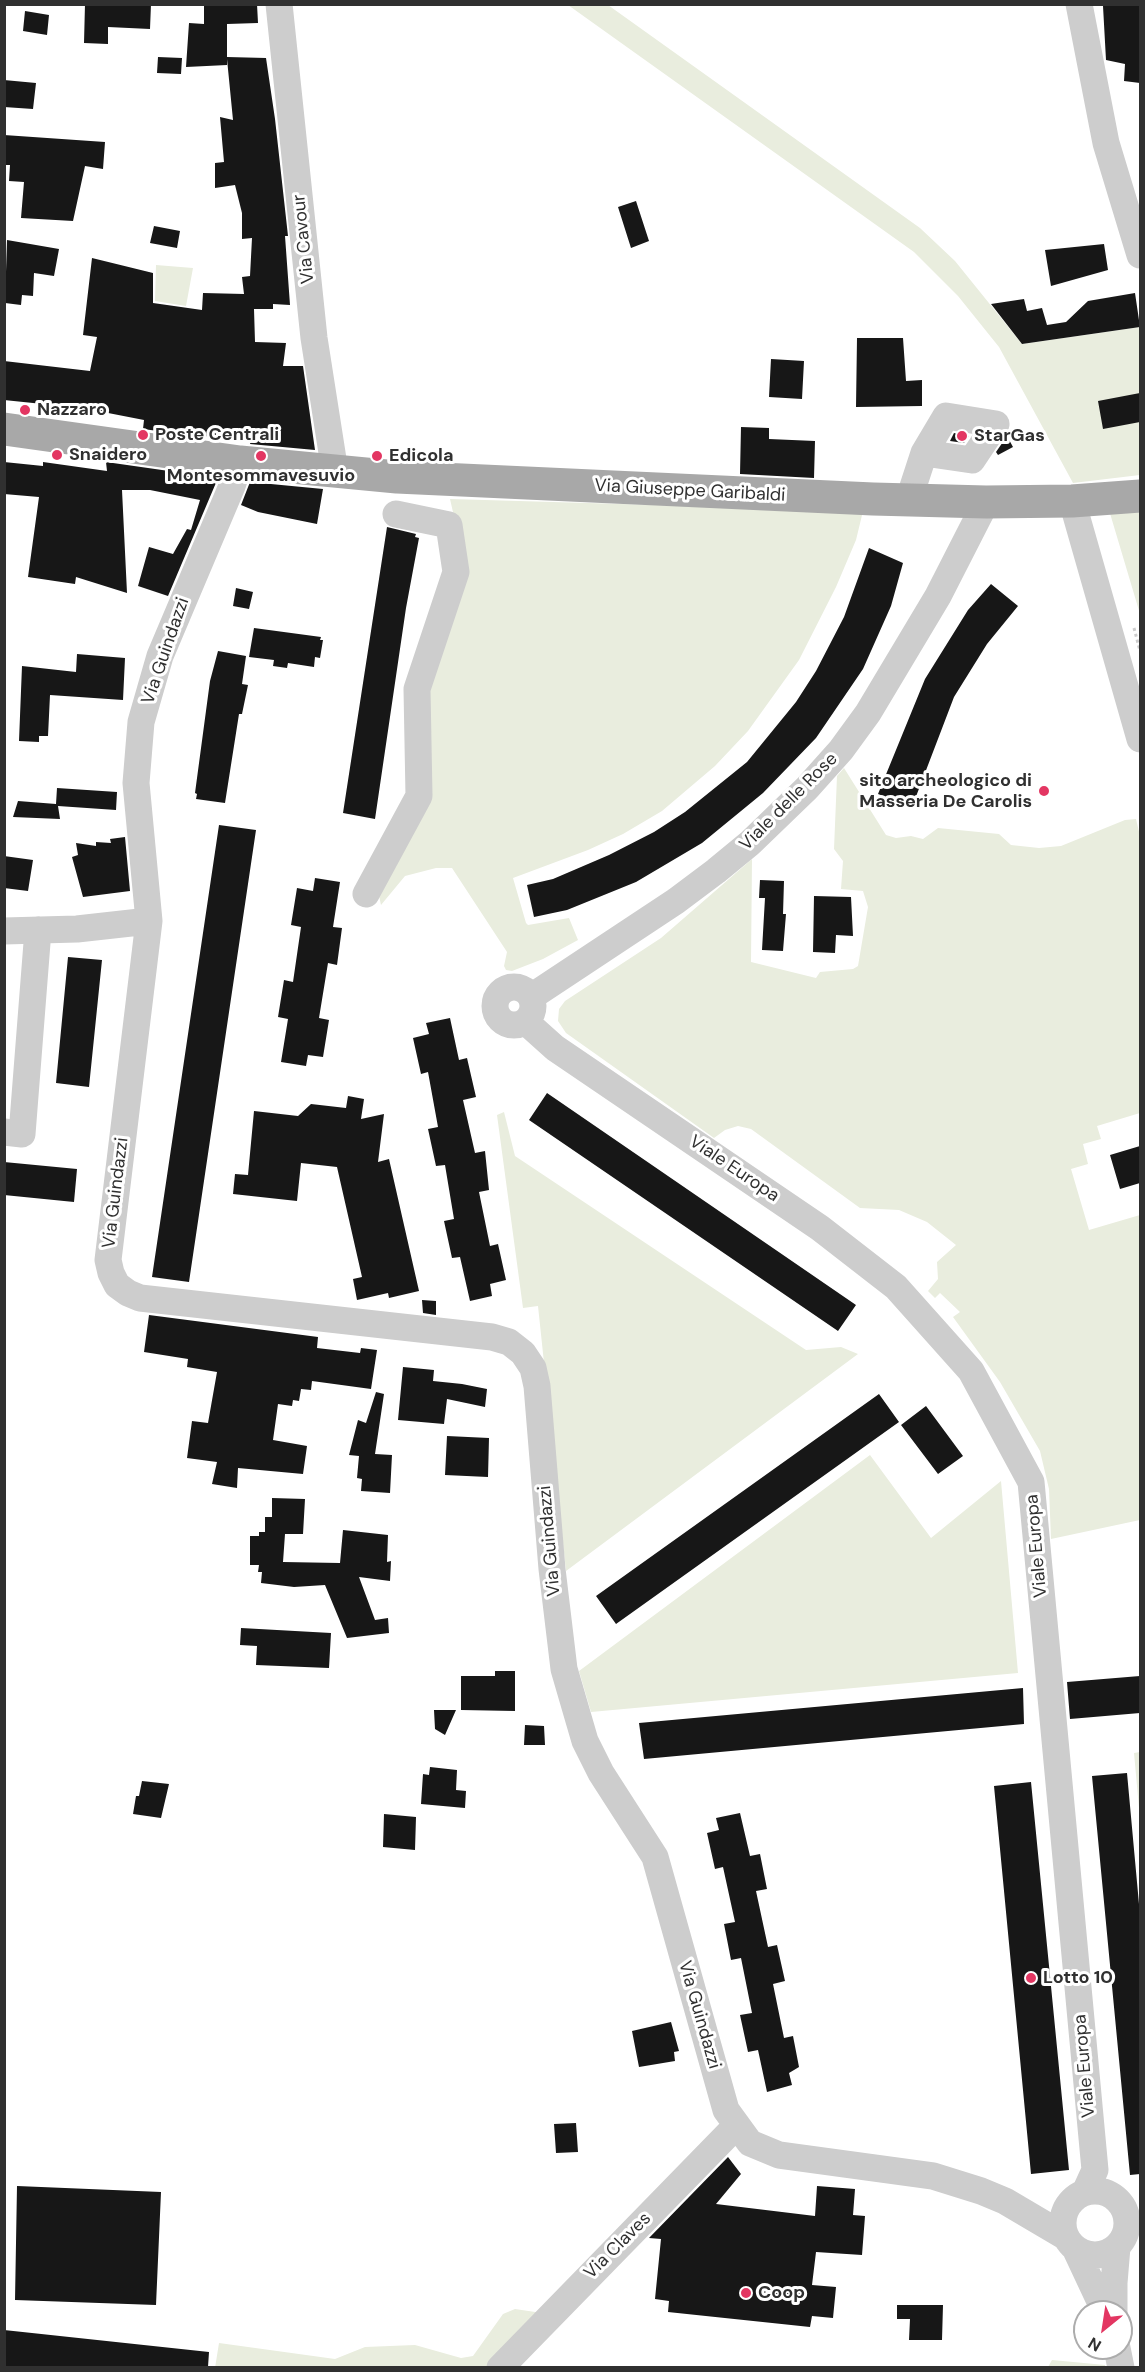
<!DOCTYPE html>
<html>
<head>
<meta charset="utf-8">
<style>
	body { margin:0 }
	#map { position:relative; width:1145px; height:2372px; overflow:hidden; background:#fff; font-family:"DM Sans",sans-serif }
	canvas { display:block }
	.frame { position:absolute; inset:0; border:6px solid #303030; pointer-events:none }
	.north { position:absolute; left:1073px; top:2300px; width:60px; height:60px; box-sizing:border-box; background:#fff; border:2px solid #acacac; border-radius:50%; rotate:210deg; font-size:16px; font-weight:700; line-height:24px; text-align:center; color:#303030 }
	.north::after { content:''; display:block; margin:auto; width:21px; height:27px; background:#e33662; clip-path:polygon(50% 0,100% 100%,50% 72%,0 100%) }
</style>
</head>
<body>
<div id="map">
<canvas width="1145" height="2372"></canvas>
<div class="frame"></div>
<div class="north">N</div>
</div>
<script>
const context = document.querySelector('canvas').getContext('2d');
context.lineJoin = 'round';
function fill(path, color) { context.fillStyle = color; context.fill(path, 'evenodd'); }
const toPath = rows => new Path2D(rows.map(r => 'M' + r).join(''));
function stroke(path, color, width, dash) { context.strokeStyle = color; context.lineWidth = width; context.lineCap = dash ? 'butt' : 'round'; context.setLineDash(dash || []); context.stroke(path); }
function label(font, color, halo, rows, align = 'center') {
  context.font = font + ' "DM Sans",sans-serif'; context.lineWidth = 6; context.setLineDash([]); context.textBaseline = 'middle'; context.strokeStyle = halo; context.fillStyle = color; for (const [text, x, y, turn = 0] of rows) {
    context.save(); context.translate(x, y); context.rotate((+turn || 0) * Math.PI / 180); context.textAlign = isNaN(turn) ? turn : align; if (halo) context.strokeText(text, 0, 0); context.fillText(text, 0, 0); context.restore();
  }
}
const green = toPath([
	[568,5,608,5,920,228,955,261,1022,344,1140,327,1140,475,1073,483,999,347,958,296,914,252],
	[156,265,193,268,186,306,155,301],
	[450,499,863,511,856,540,836,587,799,660,748,731,715,766,662,811,623,834,588,850,513,878,526,923,528,925,569,918,578,940,543,959,512,971,506,970,504,966,507,952,452,868,436,868,405,876,381,905,378,891,418,815,424,680,455,521],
	[1140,507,1140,614,1109,510],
	[844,768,886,835,896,838,911,836,923,839,938,828,999,834,1011,845,1039,848,1061,846,1125,820,1136,819,1140,836,1140,1113,1097,1126,1101,1139,1083,1144,1088,1164,1071,1169,1089,1230,1140,1215,1140,1520,1051,1539,1049,1489,1040,1451,1000,1382,953,1317,960,1312,940,1293,935,1298,928,1291,938,1279,937,1262,956,1245,927,1222,899,1210,860,1208,751,1129,738,1126,725,1130,714,1138,566,1033,558,1021,559,1009,565,1001,661,938,752,859,751,962,816,978,820,972,853,969,858,966,868,907,863,891,841,889,843,861,834,849,837,776],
	[504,1112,515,1156,806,1350,841,1347,858,1354,566,1571,538,1306,523,1308,497,1115],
	[870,1455,931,1538,1001,1481,1018,1673,591,1712,579,1671],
	[1140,1752,1140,1819,1134,1753],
	[515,2309,542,2313,496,2367,215,2368,219,2343,335,2359,365,2347,415,2345,461,2358,473,2356,503,2314],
	[1052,2360,1105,2365,1105,2367,1048,2367]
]);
const building = toPath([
	[85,4,151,4,150,29,108,27,108,44,84,43],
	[204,4,257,4,258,23,227,24,227,57,266,58,275,119,288,236,285,236,290,305,273,304,273,309,254,309,255,342,286,343,283,366,303,366,315,450,250,444,252,437,195,436,143,429,144,420,62,404,62,406,4,400,4,361,90,371,97,337,83,335,92,258,153,273,153,303,202,310,203,293,244,294,242,277,250,276,252,238,242,239,242,213,235,185,215,188,215,163,224,162,220,117,233,120,227,59,227,65,186,67,189,23,204,24],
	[1110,4,1139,4,1140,83,1124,81,1125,64,1106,60,1103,6,1110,6],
	[25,11,49,15,47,35,23,31],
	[158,57,182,58,181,74,157,73],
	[4,80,36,83,33,109,4,107],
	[4,135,105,142,103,169,85,166,73,221,21,218,24,182,9,181,10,165,4,165],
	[636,201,649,241,631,248,618,207],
	[154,226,180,231,177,248,150,243],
	[7,240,59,249,54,276,34,273,33,296,22,295,21,305,5,303],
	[1104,244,1108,270,1051,286,1045,250],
	[1135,293,1140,327,1022,344,991,304,1024,299,1027,311,1042,308,1047,325,1066,322,1088,301],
	[857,338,903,338,906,381,922,380,922,406,856,407],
	[771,359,804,361,802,399,769,397],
	[1140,393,1140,422,1103,429,1098,401],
	[741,427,769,428,769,439,815,441,814,478,740,474],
	[954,433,969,436,964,443,950,441],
	[1007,436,1013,447,998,455,996,452],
	[4,462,43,466,43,462,107,471,106,462,218,478,168,596,138,586,149,547,173,554,187,529,191,530,200,500,150,490,122,490,127,593,76,577,75,584,28,577,39,497,4,494],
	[250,482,323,489,317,524,258,512,241,505],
	[387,527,416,534,415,537,419,538,406,608,375,819,343,813],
	[869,548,903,563,891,606,863,669,816,738,763,793,702,843,636,882,567,910,534,917,527,885,553,879,609,855,654,832,685,812,747,762,796,702,816,671,844,617],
	[991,584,1018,606,987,644,954,697,912,807,878,794,925,679,968,610],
	[236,588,253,592,249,609,233,606],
	[254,628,321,637,320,640,323,640,320,658,315,657,314,667,288,663,287,668,273,666,274,660,249,657],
	[218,651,246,656,242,684,248,685,242,714,239,714,225,803,196,799,197,794,195,793,210,681],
	[77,654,125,658,123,700,50,695,48,736,39,736,39,742,19,741,22,666,76,672],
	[57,788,117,792,116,810,58,806,60,819,13,817,18,801,56,804],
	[219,825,256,830,189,1282,152,1277],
	[125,837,130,891,83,897,72,857,78,855,76,843,96,846,96,842,111,843,110,839],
	[4,856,33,860,28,891,4,888],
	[315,878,340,882,333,927,342,928,337,965,328,963,319,1018,329,1020,323,1057,308,1055,306,1066,281,1062,288,1019,278,1017,284,980,293,982,301,927,291,925,297,888,313,891],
	[760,880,784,881,783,914,786,914,783,951,762,950,765,898,759,898],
	[814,896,851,897,853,936,836,935,835,953,813,952],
	[68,957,102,960,89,1087,56,1083],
	[450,1018,459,1060,467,1058,476,1097,463,1100,475,1153,485,1151,489,1190,479,1192,490,1246,498,1244,506,1280,490,1284,492,1296,470,1301,460,1257,452,1258,444,1221,454,1219,445,1165,436,1166,428,1129,438,1127,428,1072,421,1074,413,1038,429,1034,426,1023],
	[547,1093,856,1305,838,1331,529,1120],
	[348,1096,364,1099,361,1119,384,1114,378,1162,389,1159,419,1291,389,1298,388,1293,357,1300,353,1279,362,1277,337,1167,301,1163,297,1201,233,1194,235,1174,248,1175,254,1111,298,1116,311,1104,346,1108],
	[1140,1146,1140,1183,1120,1189,1110,1155],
	[4,1162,77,1169,74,1202,4,1195],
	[422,1300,436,1301,436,1315,423,1313],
	[149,1315,318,1337,317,1348,360,1353,361,1348,377,1350,371,1389,312,1381,311,1390,301,1389,299,1401,293,1400,292,1406,278,1404,273,1440,307,1446,303,1474,238,1468,237,1488,212,1484,217,1462,187,1458,192,1421,208,1423,217,1372,187,1367,188,1359,144,1352],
	[403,1367,434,1370,433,1381,462,1384,487,1389,485,1407,447,1399,444,1424,398,1420],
	[376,1392,384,1394,375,1454,392,1455,390,1493,361,1491,362,1479,357,1478,359,1456,349,1455,358,1420,366,1423],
	[879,1394,899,1422,616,1624,596,1596],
	[926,1406,963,1456,938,1474,901,1425],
	[447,1436,489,1438,488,1477,445,1475],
	[272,1498,305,1499,303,1534,285,1534,283,1562,340,1563,343,1530,388,1535,387,1562,391,1561,390,1581,359,1577,375,1620,388,1618,389,1633,347,1638,325,1585,294,1587,261,1583,262,1572,258,1572,259,1565,250,1565,250,1536,259,1536,259,1532,265,1532,265,1517,272,1517],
	[241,1628,331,1633,329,1668,256,1665,257,1646,240,1645],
	[495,1671,515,1671,515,1711,461,1710,461,1676,495,1676],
	[1140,1676,1140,1713,1070,1719,1067,1682],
	[1023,1688,1024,1724,644,1759,639,1723],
	[434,1710,456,1710,445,1735,435,1729],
	[525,1725,544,1726,545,1745,524,1745],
	[430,1767,457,1770,456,1790,466,1791,465,1808,421,1804,423,1774,429,1775],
	[1127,1773,1140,1915,1140,2174,1130,2175,1092,1776],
	[142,1781,169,1784,161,1818,133,1814,136,1796,139,1796],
	[1031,1782,1069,2170,1031,2174,994,1786],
	[740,1813,750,1856,760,1854,767,1889,756,1891,768,1947,777,1945,785,1981,773,1984,784,2038,793,2036,799,2067,789,2073,792,2085,767,2092,758,2050,748,2052,740,2015,752,2013,741,1958,731,1960,724,1924,735,1922,723,1867,715,1869,707,1833,719,1830,716,1818],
	[384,1814,416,1817,415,1850,383,1847],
	[671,2022,679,2051,674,2052,675,2061,639,2067,632,2031],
	[576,2123,578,2152,556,2153,554,2124],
	[728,2157,741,2174,716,2204,815,2216,817,2186,855,2189,853,2215,865,2216,862,2255,816,2252,812,2285,836,2287,833,2318,812,2316,810,2327,668,2312,669,2301,655,2299,661,2239,649,2238],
	[17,2186,161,2192,156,2305,15,2300],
	[897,2305,943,2305,942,2340,909,2340,910,2319,897,2319],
	[4,2330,209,2352,208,2367,4,2367]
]);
const path = toPath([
	[1134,628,1140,651]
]);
const minor = toPath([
	[279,4,314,338,335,472],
	[1079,4,1106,143,1140,255],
	[240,462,232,486,160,656,141,722,136,783,149,921,108,1260,111,1273,117,1285,128,1293,140,1298,492,1337,509,1342,523,1353,533,1368,537,1386,552,1569,564,1669,585,1741,601,1773,655,1857,726,2110,750,2143,779,2155,933,2176,981,2191,1005,2201,1066,2237],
	[909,499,924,453,946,416,996,424,972,460,924,453],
	[1072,501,1140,739],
	[366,894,419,796,417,689,456,572,449,525,396,514],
	[4,931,77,929,149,921],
	'495 1006a19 19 0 1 1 38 0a19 19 0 1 1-38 0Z',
	[531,997,676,901,716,871,750,843,807,788,841,750,868,713,938,596,986,502],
	[526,1022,555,1048,820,1228,896,1287,971,1371,1031,1482,1095,2170,1085,2192],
	[4,1132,22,1134,38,930],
	'1063 2223a32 32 0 1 1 64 0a32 32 0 1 1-64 0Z',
	[1075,2248,1105,2312],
	[1114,2312,1114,2283,1117,2247],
	[1117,2348,1121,2368],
	[500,2368,737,2125]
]);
const major = toPath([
	[4,429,240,462,397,477,873,499,986,502,1072,501,1140,496]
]);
const markers = [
	[25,410,6,"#e33662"],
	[143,435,6,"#e33662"],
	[962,436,6,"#e33662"],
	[57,455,6,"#e33662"],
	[261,456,6,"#e33662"],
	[377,456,6,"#e33662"],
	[1044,791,6,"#e33662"],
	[1031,1978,6,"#e33662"],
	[746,2293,6,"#e33662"]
];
const streetNames = [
	["Via Cavour",304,239,-96],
	["Via Giuseppe Garibaldi",690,491,3],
	["Via Guindazzi",166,651,-71],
	["Viale delle Rose",789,802,-45],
	["Viale Europa",734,1169,34],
	["Via Guindazzi",116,1193,-83],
	["Via Guindazzi",550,1541,-95],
	["Viale Europa",1037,1546,-95],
	["Via Guindazzi",699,2015,74],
	["Viale Europa",1085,2066,-95],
	["Via Claves",618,2246,-45]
];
const poiNames = [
	["Nazzaro",37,410],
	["Poste Centrali",155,435],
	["StarGas",974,436],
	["Snaidero",69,455],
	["Edicola",389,456],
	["Montesommavesuvio",261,476,"center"],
	["sito archeologico di",1032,781,"right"],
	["Masseria De Carolis",1032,802,"right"],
	["Lotto 10",1043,1978],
	["Coop",758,2293]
];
fill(green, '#e9edde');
fill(building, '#171717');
stroke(path, '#cdcdcd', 3, [3, 3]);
stroke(minor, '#cdcdcd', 27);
stroke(major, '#a8a8a8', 33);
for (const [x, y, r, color] of markers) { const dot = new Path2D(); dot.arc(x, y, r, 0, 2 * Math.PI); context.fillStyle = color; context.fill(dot); stroke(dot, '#fff', 2); }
label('18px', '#303030', '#fff', streetNames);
label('bold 18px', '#303030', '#fff', poiNames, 'left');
</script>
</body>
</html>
